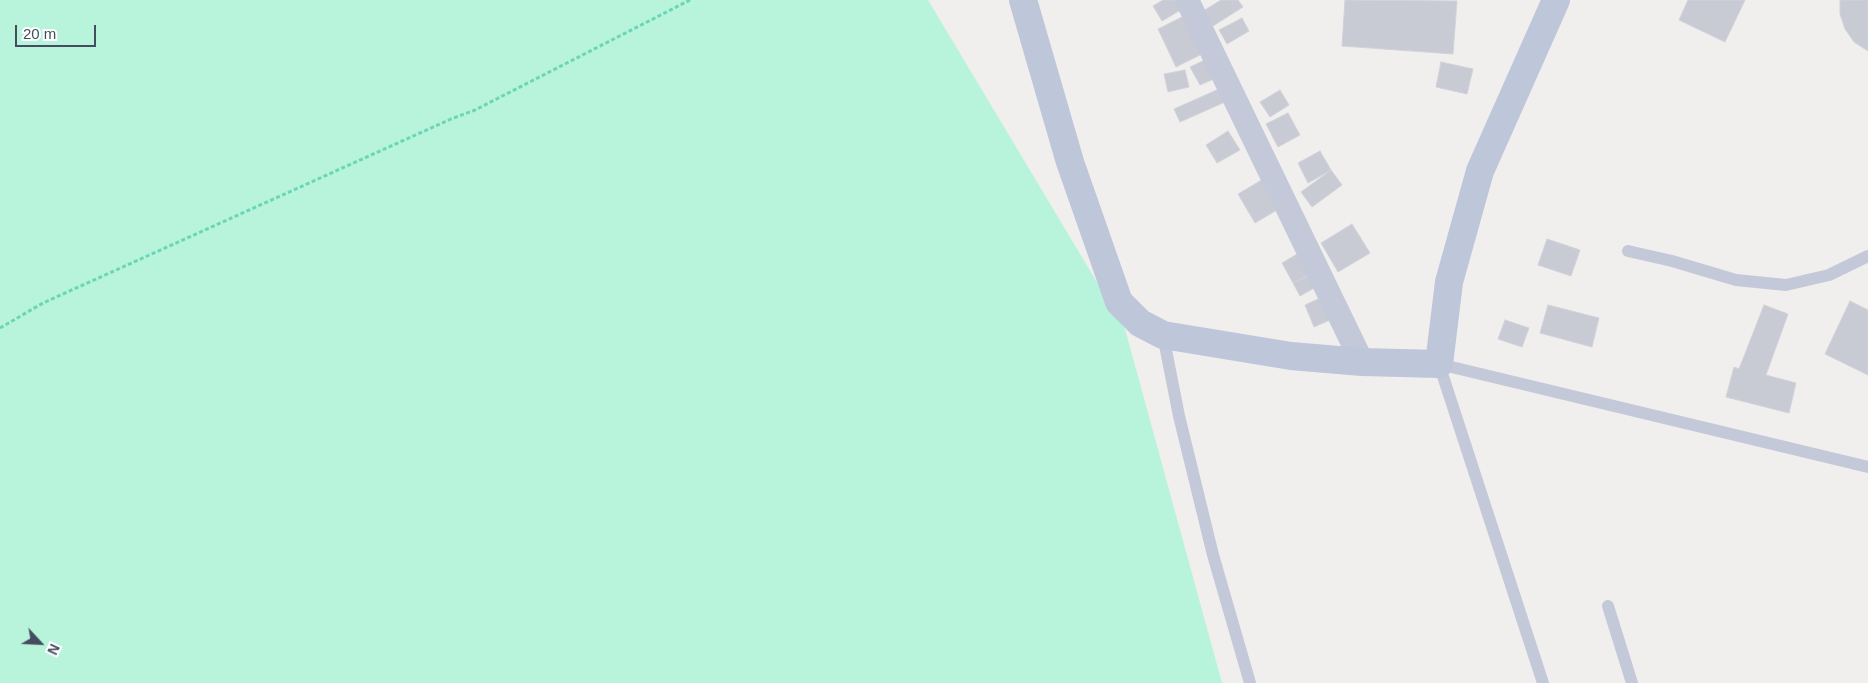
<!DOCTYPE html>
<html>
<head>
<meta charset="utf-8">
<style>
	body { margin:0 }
	#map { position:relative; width:1868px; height:683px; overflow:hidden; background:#f1eeee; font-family:Helvetica,sans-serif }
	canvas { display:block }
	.north { position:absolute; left:15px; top:618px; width:50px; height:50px; -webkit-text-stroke:4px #fff; paint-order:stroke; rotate:115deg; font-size:14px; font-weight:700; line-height:20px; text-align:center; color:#444c5e }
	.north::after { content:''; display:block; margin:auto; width:18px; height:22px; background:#444c5e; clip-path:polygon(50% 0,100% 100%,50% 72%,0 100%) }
	.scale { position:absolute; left:15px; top:25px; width:81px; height:22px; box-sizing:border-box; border:2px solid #444c5e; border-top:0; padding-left:6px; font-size:15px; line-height:18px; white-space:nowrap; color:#444c5e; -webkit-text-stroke:4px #fff; paint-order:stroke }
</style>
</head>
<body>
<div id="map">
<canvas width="1868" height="683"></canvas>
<div class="north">N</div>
<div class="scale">20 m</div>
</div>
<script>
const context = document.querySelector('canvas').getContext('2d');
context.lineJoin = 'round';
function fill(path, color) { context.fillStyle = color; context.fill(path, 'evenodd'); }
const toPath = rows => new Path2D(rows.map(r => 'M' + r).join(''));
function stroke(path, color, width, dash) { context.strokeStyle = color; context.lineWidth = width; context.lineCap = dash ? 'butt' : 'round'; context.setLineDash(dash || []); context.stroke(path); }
const green = toPath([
	[0,0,928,0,1125,329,1222,683,0,683]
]);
const building = toPath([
	[1163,0,1179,0,1184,8,1162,21,1153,6,1163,0],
	[1221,0,1238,0,1243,7,1213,26,1203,11,1221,0],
	[1345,0,1457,1,1453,54,1342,46,1345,0],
	[1688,0,1745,0,1725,42,1679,20,1688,0],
	[1840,0,1868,0,1868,51,1854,42,1845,29,1840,14,1840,0],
	[1188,14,1206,52,1176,67,1158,29,1188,14],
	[1242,18,1249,31,1227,44,1219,30,1242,18],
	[1205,60,1214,79,1200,85,1190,67,1205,60],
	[1441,62,1473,69,1467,94,1436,87,1441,62],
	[1185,70,1189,87,1168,92,1164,74,1185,70],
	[1219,89,1225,102,1180,122,1174,109,1219,89],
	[1280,90,1289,105,1270,117,1260,102,1280,90],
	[1288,113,1300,135,1278,147,1266,124,1288,113],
	[1228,131,1240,150,1217,163,1206,145,1228,131],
	[1320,151,1331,170,1308,183,1298,163,1320,151],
	[1331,170,1342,185,1312,207,1301,192,1331,170],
	[1265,178,1282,207,1255,223,1238,194,1265,178],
	[1352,224,1370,253,1338,272,1321,243,1352,224],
	[1547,239,1580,250,1571,276,1538,265,1547,239],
	[1299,253,1311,274,1293,283,1282,263,1299,253],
	[1311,274,1318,286,1300,296,1293,283,1311,274],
	[1327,295,1337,317,1314,327,1305,305,1327,295],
	[1850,301,1868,310,1868,375,1825,354,1850,301],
	[1548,305,1599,318,1592,347,1540,333,1548,305],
	[1764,305,1788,314,1766,375,1796,383,1789,413,1726,397,1734,367,1739,369,1764,305],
	[1505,320,1529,328,1522,347,1498,339,1505,320]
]);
const path = toPath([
	[0,328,43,303,451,119,475,110,690,0]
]);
const lane = toPath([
	[1628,251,1672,261,1736,280,1786,285,1829,275,1868,256],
	[1163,335,1179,416,1213,555,1250,683],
	[1439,364,1868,467],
	[1439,364,1543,683],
	[1608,606,1632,683]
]);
const street = toPath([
	[1187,0,1362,362]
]);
const secondary = toPath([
	[1023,0,1070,162,1119,302,1140,323,1163,335,1291,356,1362,362,1439,364,1449,282,1480,171,1556,0]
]);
fill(green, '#b7f4db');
fill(building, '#c9cbd4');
stroke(building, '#d1d2da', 1);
stroke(path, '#6bd6b7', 3, [4, 2.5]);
stroke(lane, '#c3c9d8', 12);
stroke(street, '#c3c9d8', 24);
stroke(secondary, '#bec6da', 28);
</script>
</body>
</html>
